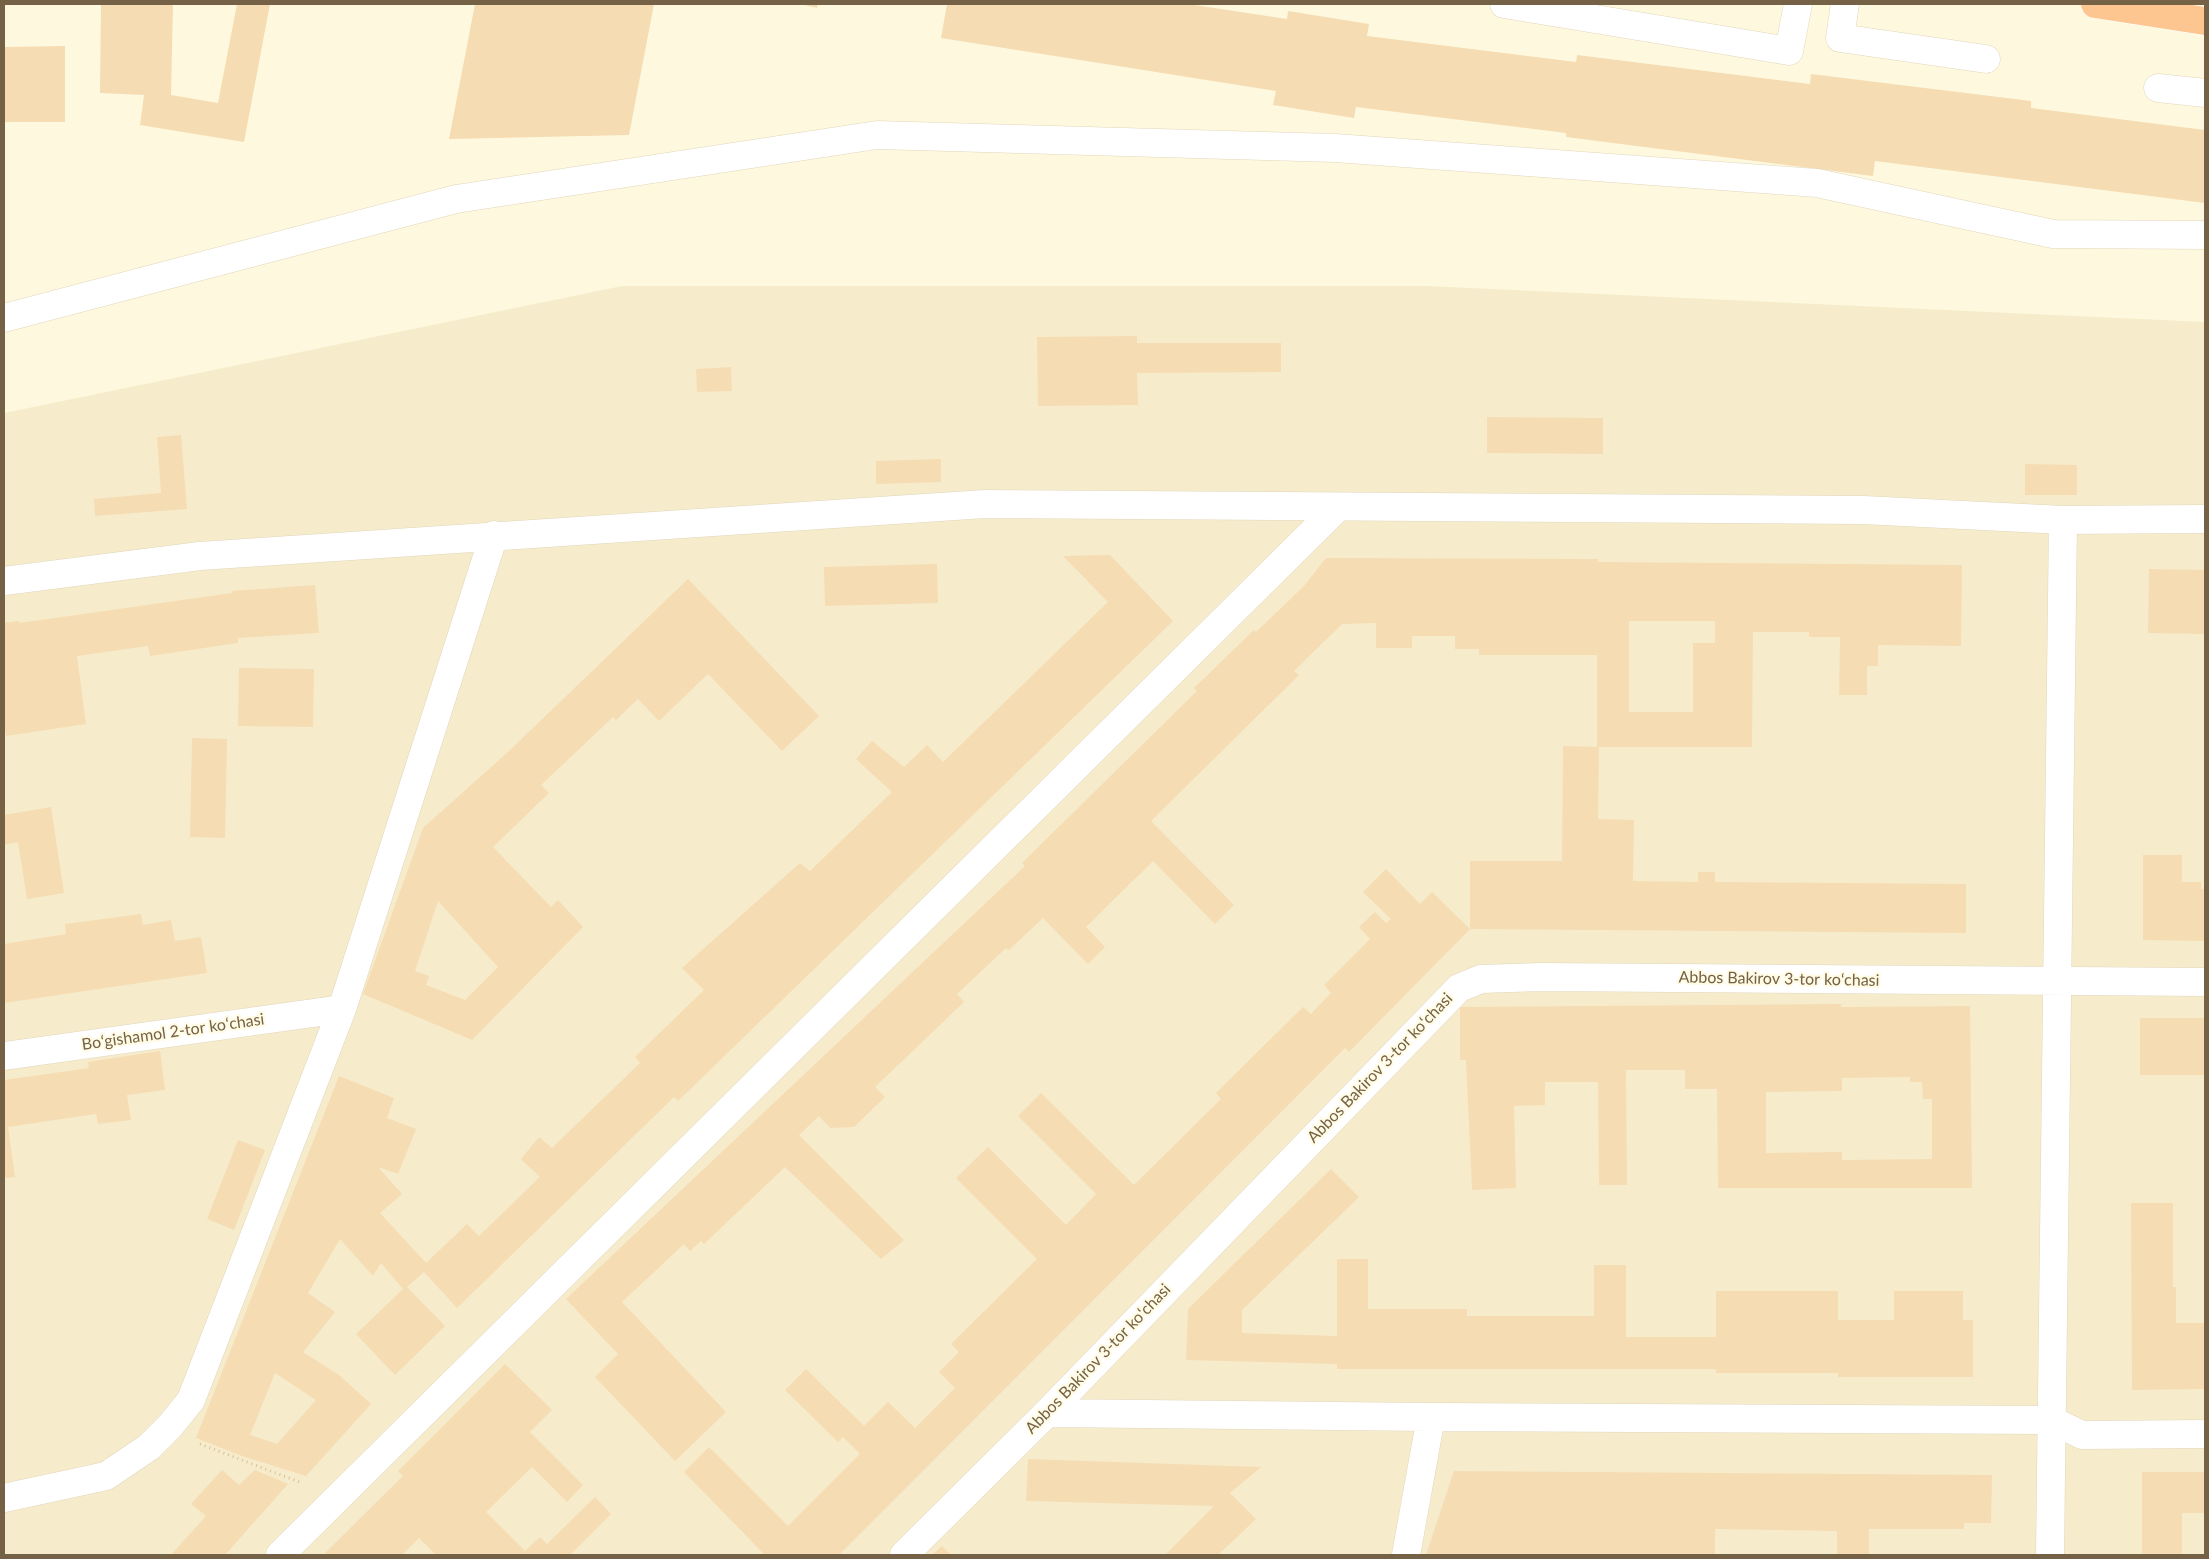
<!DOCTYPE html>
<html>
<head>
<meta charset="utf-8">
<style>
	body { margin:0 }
	#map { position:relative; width:2209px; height:1559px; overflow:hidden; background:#fef9de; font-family:Lato,sans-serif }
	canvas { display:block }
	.frame { position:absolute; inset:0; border:5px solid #756145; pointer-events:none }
</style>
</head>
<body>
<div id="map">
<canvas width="2209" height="1559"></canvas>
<div class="frame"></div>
</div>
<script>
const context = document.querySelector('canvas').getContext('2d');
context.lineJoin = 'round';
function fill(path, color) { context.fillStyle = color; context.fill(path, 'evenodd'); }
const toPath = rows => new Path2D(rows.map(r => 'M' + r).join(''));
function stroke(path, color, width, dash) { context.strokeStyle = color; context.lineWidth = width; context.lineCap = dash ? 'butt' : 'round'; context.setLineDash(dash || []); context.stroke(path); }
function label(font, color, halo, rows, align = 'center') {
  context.font = font + ' Lato,sans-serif'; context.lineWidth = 4.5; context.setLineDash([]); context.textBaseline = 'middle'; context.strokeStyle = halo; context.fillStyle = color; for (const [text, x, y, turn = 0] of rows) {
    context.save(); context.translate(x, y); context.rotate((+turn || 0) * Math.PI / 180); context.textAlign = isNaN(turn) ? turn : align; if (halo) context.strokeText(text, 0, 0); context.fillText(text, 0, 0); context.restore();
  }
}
const residential = toPath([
	[622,286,1428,286,2205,322,2205,1555,4,1555,4,413]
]);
const building = toPath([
	[101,4,173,4,171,95,218,103,237,4,270,4,244,142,140,125,144,95,100,93],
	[475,4,654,4,629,135,449,139],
	[800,4,818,4,817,8],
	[947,4,1188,4,1287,19,1288,11,1369,24,1367,36,1576,62,1577,55,1810,84,1811,74,2031,101,2031,108,2205,130,2205,203,1875,161,1873,176,1566,137,1566,133,1356,107,1354,118,1273,105,1276,91,941,38],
	[65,46,65,122,4,122,4,47],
	[1137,336,1137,343,1281,343,1281,372,1137,373,1138,405,1038,406,1037,337],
	[731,367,732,391,697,392,696,369],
	[1487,417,1603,418,1603,454,1487,453],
	[181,435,187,509,95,516,94,499,161,493,157,437],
	[941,459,941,482,876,484,876,461],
	[2025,464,2077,465,2077,495,2025,495],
	[1110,555,1173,621,678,1101,674,1097,457,1308,424,1272,407,1287,445,1326,395,1375,356,1334,403,1289,381,1263,373,1276,340,1239,308,1293,335,1312,303,1352,339,1375,371,1404,306,1476,242,1456,196,1438,339,1076,394,1098,387,1118,416,1129,398,1174,378,1167,402,1194,380,1213,426,1263,467,1224,479,1236,540,1177,521,1159,539,1137,552,1148,640,1063,635,1057,704,990,682,968,800,863,810,871,892,792,856,759,872,741,904,767,927,745,943,762,1108,602,1063,556],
	[275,1373,316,1400,277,1444,250,1435],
	[1326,558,1598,559,1598,562,1962,565,1961,646,1878,645,1878,666,1867,666,1867,695,1839,695,1840,637,1809,637,1809,632,1753,632,1752,747,1597,747,1597,655,1479,655,1479,649,1455,649,1455,636,1412,636,1412,648,1376,648,1376,623,1342,624,1294,671,1299,675,1151,821,1234,905,1215,924,1153,861,1086,927,1105,947,1088,964,1043,918,1009,950,1006,948,957,994,964,1002,875,1087,885,1097,854,1127,830,1128,819,1116,799,1135,904,1240,881,1259,785,1167,704,1244,701,1241,690,1251,684,1244,622,1302,726,1412,675,1461,595,1377,618,1354,566,1299,1025,866,1022,863,1197,691,1194,688,1254,630,1256,632,1304,586],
	[1629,621,1715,621,1715,643,1693,643,1693,712,1629,712],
	[937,564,938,603,825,606,824,567],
	[2149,569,2205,570,2205,634,2148,633],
	[688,579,819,716,782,751,708,674,659,721,638,699,616,720,613,717,541,785,549,793,493,847,551,907,558,900,583,927,472,1040,363,994,423,828,508,752],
	[438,901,498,967,465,1000,426,985,429,976,415,971],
	[315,585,319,633,238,638,238,643,150,656,148,646,77,656,86,724,6,736,4,720,4,623,19,621,19,623,232,593,232,591],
	[239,668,314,669,313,727,238,726],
	[192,738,227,739,225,838,190,837],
	[1563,746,1599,747,1598,819,1634,820,1633,881,1698,882,1698,872,1715,872,1715,882,1966,884,1966,933,1470,929,1349,1052,1345,1048,839,1555,765,1555,684,1472,709,1447,788,1526,860,1454,843,1437,838,1442,785,1390,806,1369,864,1426,888,1402,915,1428,955,1388,939,1372,959,1352,951,1344,1037,1259,956,1178,988,1147,1066,1225,1096,1194,1018,1116,1041,1093,1134,1185,1221,1099,1216,1093,1303,1007,1311,1014,1331,993,1324,985,1370,939,1359,927,1375,912,1386,923,1391,919,1363,892,1386,869,1420,904,1432,892,1470,929,1470,861,1562,861],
	[51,807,64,893,27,899,18,842,4,845,4,815],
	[2143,855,2182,855,2182,882,2201,882,2201,889,2205,889,2205,941,2143,940],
	[141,914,143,925,171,920,175,941,201,937,207,973,4,1003,4,944,66,934,65,924],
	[1841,1004,1841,1007,1970,1006,1972,1188,1718,1188,1717,1089,1685,1089,1685,1070,1626,1070,1627,1185,1599,1185,1598,1082,1545,1082,1545,1105,1514,1106,1516,1188,1472,1190,1466,1060,1460,1060,1460,1007],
	[1910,1077,1910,1082,1922,1082,1923,1099,1932,1099,1932,1159,1842,1160,1842,1152,1766,1153,1766,1092,1842,1091,1842,1078],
	[2140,1018,2205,1018,2205,1075,2140,1075],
	[160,1051,165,1090,127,1095,131,1120,98,1124,96,1114,8,1127,15,1177,4,1178,4,1080,89,1068,88,1062],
	[238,1140,265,1150,234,1230,207,1219],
	[1331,1169,1359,1197,1242,1310,1242,1333,1337,1336,1337,1259,1368,1259,1368,1309,1467,1309,1467,1316,1594,1316,1594,1265,1626,1265,1626,1337,1716,1337,1716,1291,1838,1291,1838,1320,1894,1320,1894,1291,1963,1291,1963,1320,1973,1320,1973,1377,1838,1377,1838,1373,1716,1373,1716,1369,1337,1369,1337,1364,1186,1360,1188,1309],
	[2131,1203,2173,1203,2173,1287,2176,1287,2176,1323,2205,1323,2205,1389,2132,1390],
	[505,1364,552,1410,530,1432,583,1485,567,1502,532,1467,486,1512,525,1551,540,1537,547,1544,595,1497,611,1514,570,1555,436,1555,419,1538,402,1555,323,1555,403,1476,398,1471],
	[1028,1459,1261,1467,1230,1493,1256,1519,1218,1555,1165,1555,1214,1506,1026,1501],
	[222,1470,239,1485,255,1470,288,1484,225,1555,171,1555,206,1516,191,1504],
	[1454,1471,1992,1475,1991,1523,1964,1523,1964,1529,1869,1529,1869,1555,1837,1555,1837,1531,1715,1529,1715,1555,1426,1555],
	[2142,1472,2205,1472,2205,1513,2182,1513,2182,1555,2142,1555],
	[942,1546,951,1555,932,1555]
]);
const path = toPath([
	[200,1444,302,1483]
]);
const minor = toPath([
	[1504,4,1789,51,1798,4],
	[1845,4,1840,38,1986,59],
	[2158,88,2205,93],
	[4,318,456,199,877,135,1335,148,1817,183,2053,234,2205,235],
	[4,581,200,556,985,504,1863,510,2063,520,2205,519],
	[4,1056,342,1009],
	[1047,1413,1431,1417,2051,1420,2082,1435,2205,1434],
	[4,1498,106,1476,149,1447,170,1426,191,1400,342,1009,494,535],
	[280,1555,1338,507],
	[904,1555,1047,1413,1459,988,1481,979,1541,977,2205,982],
	[1406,1555,1431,1417],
	[2050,1555,2063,520]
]);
const highway = toPath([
	[2095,4,2205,21]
]);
const streetNames = [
	["Abbos Bakirov 3-tor koʻchasi",1779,979,1],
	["Boʻgishamol 2-tor koʻchasi",173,1032,-8],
	["Abbos Bakirov 3-tor koʻchasi",1380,1068,-46],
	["Abbos Bakirov 3-tor koʻchasi",1098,1359,-46]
];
fill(residential, '#f6eccc');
fill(building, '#f5dcb3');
stroke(minor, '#e2d6ba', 29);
stroke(highway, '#fff', 29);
stroke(path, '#d9c097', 3, [1, 4]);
stroke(minor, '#fff', 28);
stroke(highway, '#fdc590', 28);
label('16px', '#756145', '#fffbe5', streetNames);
</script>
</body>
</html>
